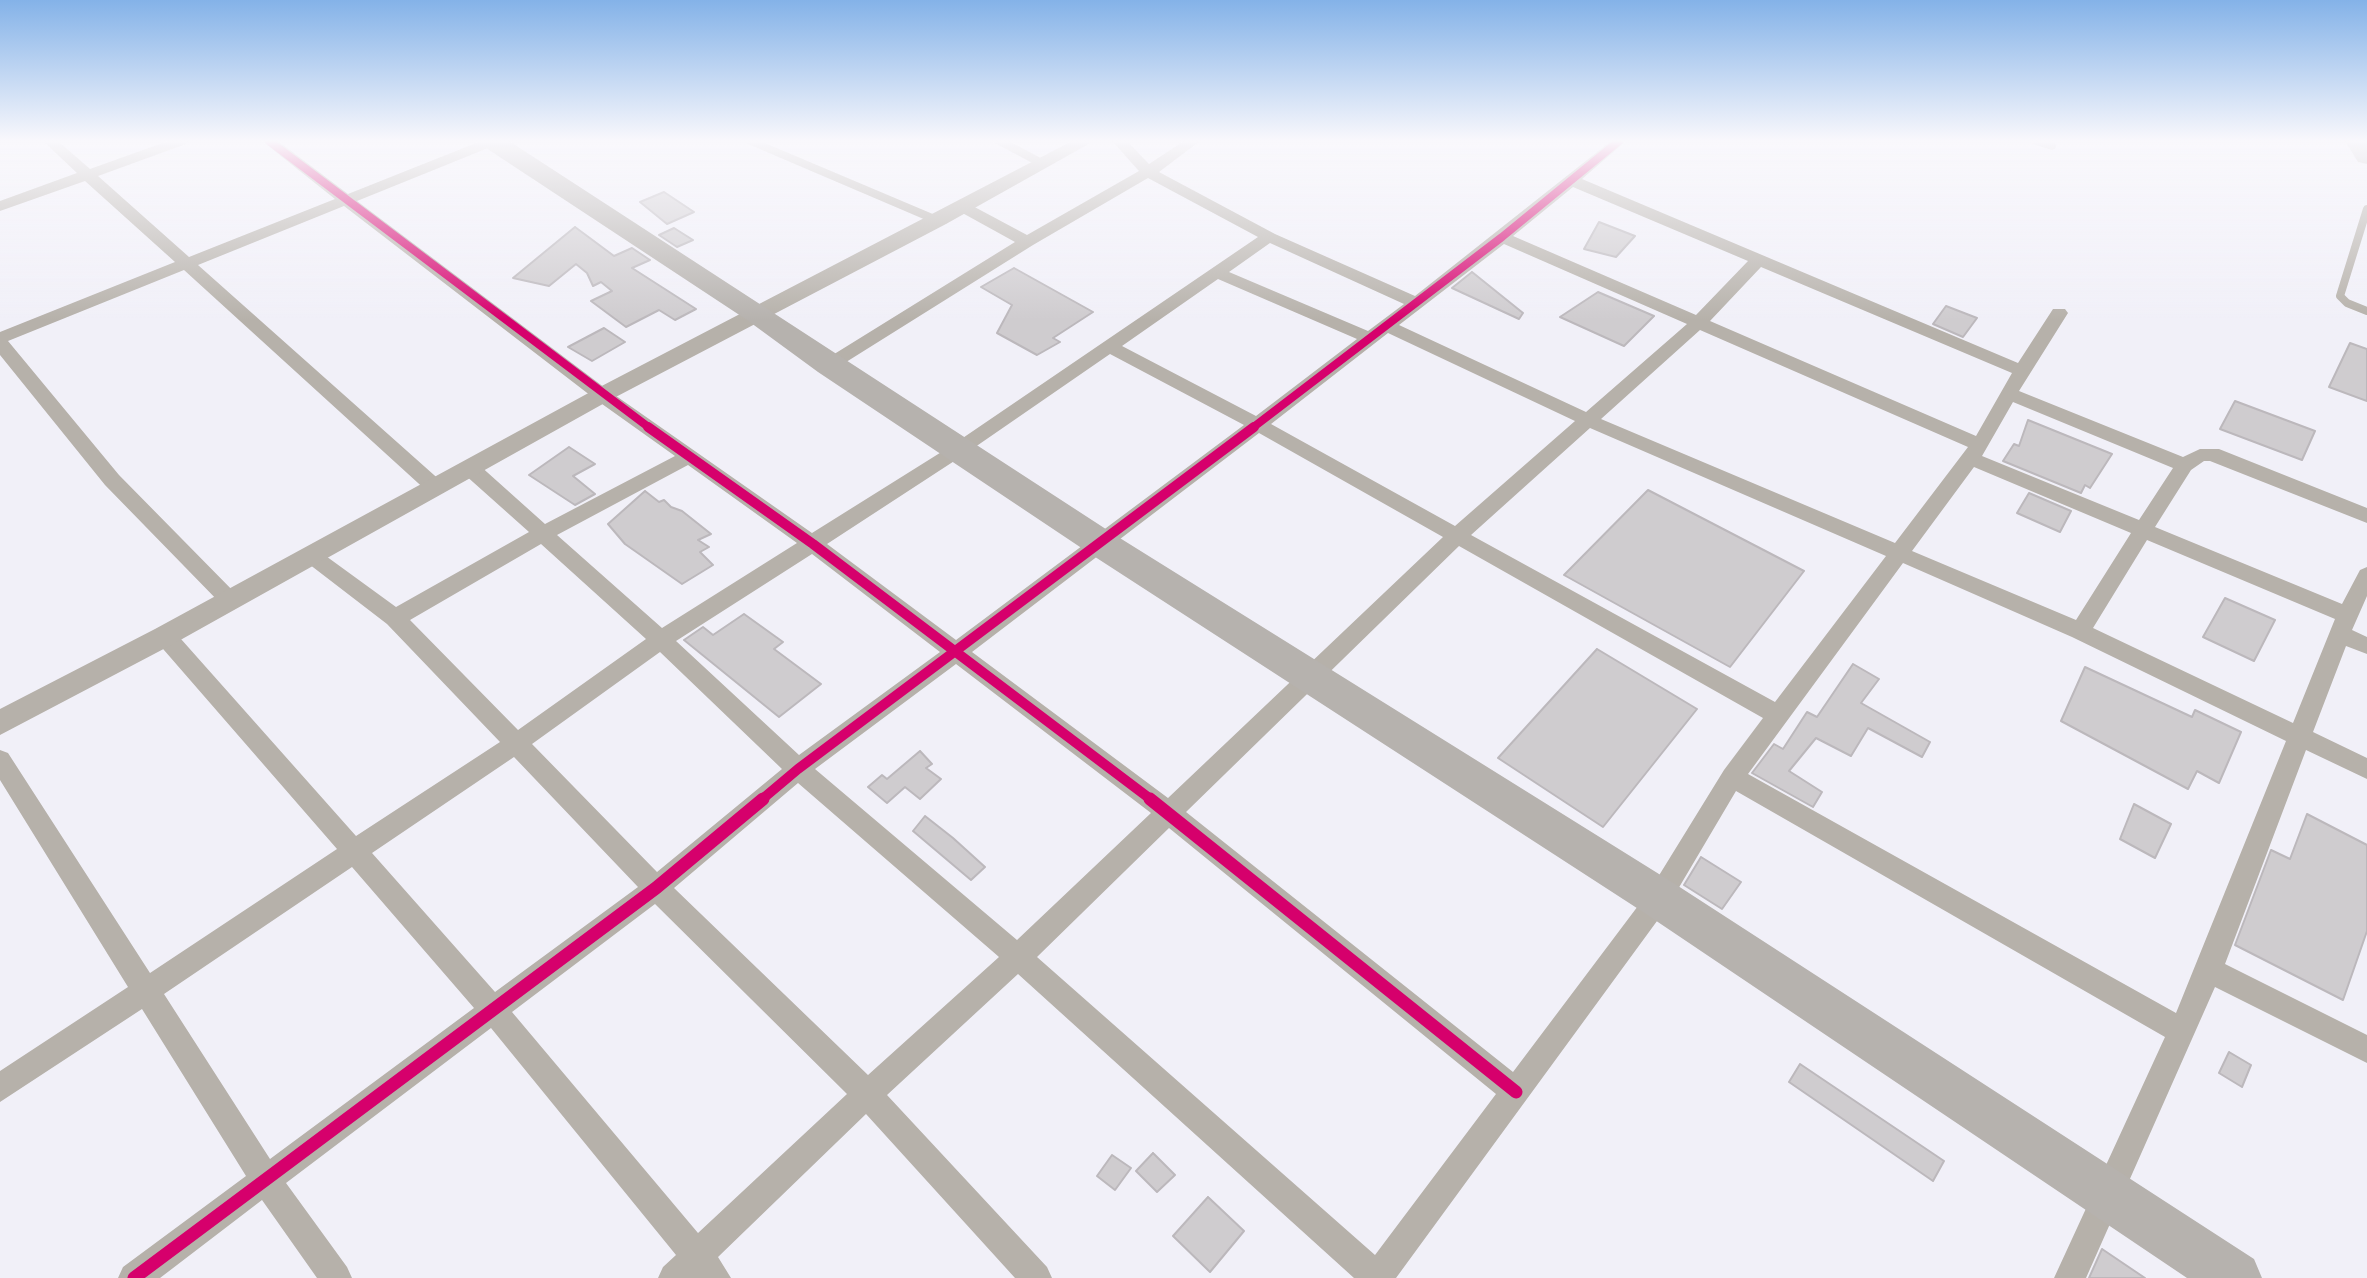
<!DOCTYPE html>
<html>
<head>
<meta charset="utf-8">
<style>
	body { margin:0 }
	canvas { display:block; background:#f1f0f8 }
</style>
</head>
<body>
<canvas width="2367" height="1278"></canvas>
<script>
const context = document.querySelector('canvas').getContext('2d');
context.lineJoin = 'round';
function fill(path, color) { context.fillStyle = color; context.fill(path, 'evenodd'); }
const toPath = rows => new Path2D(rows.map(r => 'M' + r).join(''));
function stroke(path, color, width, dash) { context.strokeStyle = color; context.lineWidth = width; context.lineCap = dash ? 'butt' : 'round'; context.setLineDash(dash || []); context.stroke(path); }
const building = toPath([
	[664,192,694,212,667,224,640,202,664,192],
	[1599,222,1635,236,1616,257,1584,249,1599,222],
	[575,227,614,256,632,248,650,260,632,268,696,309,675,320,659,310,626,327,591,301,612,291,601,282,593,286,587,273,576,264,549,286,513,278,575,227],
	[674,228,693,240,677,247,659,235,674,228],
	[1014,268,1093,312,1053,338,1060,342,1037,355,997,333,1012,305,981,287,1014,268],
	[1472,272,1523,313,1519,319,1452,288,1472,272],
	[1598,292,1654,316,1624,346,1560,317,1598,292],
	[1946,306,1977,318,1963,337,1933,324,1946,306],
	[604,328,625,342,592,361,568,347,604,328],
	[2350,343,2367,349,2367,401,2329,387,2350,343],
	[2235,401,2315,431,2302,460,2220,429,2235,401],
	[2028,420,2112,454,2090,488,2085,485,2081,493,2003,461,2014,444,2019,446,2028,420],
	[569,447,595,464,573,476,595,494,575,505,529,475,569,447],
	[1648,490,1804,571,1730,667,1564,575,1648,490],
	[645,491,659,502,664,500,671,507,682,511,711,534,698,540,709,547,700,552,713,565,682,584,625,544,608,524,645,491],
	[2029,493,2071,511,2060,532,2017,513,2029,493],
	[2225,598,2275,620,2254,661,2203,637,2225,598],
	[744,614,783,642,774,649,821,684,779,717,684,640,703,627,713,635,744,614],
	[1597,649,1697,709,1603,827,1498,758,1597,649],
	[1853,664,1879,679,1861,703,1930,742,1922,757,1868,728,1851,756,1816,738,1789,771,1822,792,1813,807,1752,773,1774,744,1783,749,1807,712,1817,717,1853,664],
	[2085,667,2192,717,2195,710,2241,732,2219,783,2197,771,2188,789,2061,721,2085,667],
	[920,751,932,764,926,768,941,779,920,799,905,787,887,803,868,787,882,775,887,779,920,751],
	[2134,804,2171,824,2155,858,2120,839,2134,804],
	[2307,814,2367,845,2367,931,2343,1000,2235,945,2271,850,2290,859,2307,814],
	[925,816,953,838,985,867,971,880,913,831,925,816],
	[1701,857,1741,882,1722,909,1684,885,1701,857],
	[2229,1052,2251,1065,2242,1087,2219,1073,2229,1052],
	[1800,1064,1944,1161,1933,1181,1789,1082,1800,1064],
	[1153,1153,1175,1175,1157,1192,1136,1171,1153,1153],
	[1112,1155,1131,1168,1115,1190,1097,1176,1112,1155],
	[1208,1197,1244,1231,1210,1272,1173,1236,1208,1197],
	[2102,1249,2145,1278,2089,1278,2102,1249]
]);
const service = toPath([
	[2036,141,2052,146],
	[2367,209,2340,296,2347,303,2367,311]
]);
const minor = toPath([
	[43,141,58,141,90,169,168,141,188,141,186,144,98,176,189,257,335,199,262,141,278,141,348,194,481,141,500,141,498,144,357,201,609,391,812,533,951,446,1258,237,1148,178,1033,245,835,369,823,369,820,365,823,361,1015,242,957,210,957,204,969,204,1027,235,1139,171,1112,141,1127,141,1149,164,1184,141,1200,141,1159,172,1275,234,1415,296,1611,141,1626,141,1582,179,2018,363,2053,309,2065,309,2068,313,2019,391,2183,457,2200,449,2219,449,2367,508,2367,523,2210,461,2204,461,2191,470,2155,527,2342,604,2360,570,2367,567,2367,596,2352,630,2367,637,2367,654,2346,646,2313,732,2367,758,2367,779,2306,750,2225,964,2367,1035,2367,1063,2215,987,2086,1278,2054,1278,2165,1037,1736,791,1668,906,1396,1278,1354,1278,1018,974,887,1095,1047,1267,1052,1278,1015,1278,866,1114,718,1257,731,1278,658,1278,663,1267,676,1255,491,1028,286,1183,347,1267,352,1278,317,1278,262,1200,160,1278,118,1278,123,1267,246,1176,142,1009,0,1102,0,1071,128,987,0,780,0,750,8,753,150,973,337,849,157,642,154,636,157,630,165,628,173,630,356,836,500,742,387,624,305,561,302,556,305,551,319,551,396,607,529,532,464,474,461,469,464,464,478,464,545,524,675,456,595,399,344,206,198,265,443,483,446,488,443,493,429,493,184,270,8,341,119,475,242,600,239,606,231,608,223,606,105,485,0,355,0,332,175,262,85,181,0,211,0,201,77,173,43,141],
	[1573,187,1748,261,1696,315,1513,236,1573,187],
	[1270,243,1404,304,1368,331,1229,272,1270,243],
	[1504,244,1687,324,1586,412,1399,325,1504,244],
	[1761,267,2012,373,1976,436,1710,321,1761,267],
	[1218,279,1357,339,1256,416,1122,346,1218,279],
	[1700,330,1968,447,1895,543,1601,419,1700,330],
	[1388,333,1575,421,1455,526,1271,424,1388,333],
	[1110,354,1244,425,956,640,827,544,965,454,1110,354],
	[2013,402,2173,468,2139,520,1982,456,2013,402],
	[1590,428,1886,556,1775,702,1471,535,1590,428],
	[1259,433,1443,537,1168,798,972,652,1259,433],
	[688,465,797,543,662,628,557,535,688,465],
	[1974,467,2131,533,2076,620,1912,551,1974,467],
	[2147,540,2335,619,2293,723,2093,628,2147,540],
	[541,544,646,639,518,730,410,620,541,544],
	[1459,546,1763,718,1724,770,1650,890,1513,1072,1186,812,1459,546],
	[812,554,940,652,799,755,676,641,812,554],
	[1903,563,2072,637,2286,741,2176,1013,1748,774,1903,563],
	[660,652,782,769,657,872,532,744,660,652],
	[956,664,1151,813,1017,940,815,769,956,664],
	[514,757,638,887,495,992,372,853,514,757],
	[798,783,999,957,868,1075,674,888,798,783],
	[1169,828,1496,1094,1375,1255,1037,957,1169,828],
	[352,867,474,1008,270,1159,164,994,352,867],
	[655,904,847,1094,698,1233,512,1012,655,904],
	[741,141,760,141,947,220,939,225,933,223,741,141],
	[991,141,1009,141,1050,163,1043,167,1038,166,991,141]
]);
const tertiary = toPath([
	[1072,141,1094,141,946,224,610,400,175,643,0,735,0,709,155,629,594,390,1072,141]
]);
const primary = toPath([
	[2345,141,2367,141,2367,164,2358,162,2345,141]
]);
const trunk = toPath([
	[480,141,509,141,1115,535,1675,884,2254,1259,2262,1278,2187,1278,1643,912,1089,553,818,372,747,320,483,146,480,141]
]);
const cyclewayFar2 = toPath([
	[269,141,651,429],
	[1251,429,1502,237,1619,141]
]);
const cyclewayFar1 = toPath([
	[648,427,813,544,1153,801],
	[760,801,798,769,1254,427]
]);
const cycleway = toPath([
	[1150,799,1516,1092],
	[134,1278,656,888,763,799]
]);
fill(building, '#cfcccf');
stroke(building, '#bcb8bc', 2);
stroke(service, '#b6b1aa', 8);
fill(minor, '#b6b1aa');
fill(tertiary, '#b6b1aa');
fill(primary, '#b8b4af');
fill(trunk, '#b6b2ae');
stroke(cyclewayFar2, '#d6006c', 8);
stroke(cyclewayFar1, '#d6006c', 10);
stroke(cycleway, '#d6006c', 13);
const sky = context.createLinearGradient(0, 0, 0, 320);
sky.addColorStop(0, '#84b2e8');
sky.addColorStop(0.44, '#f9f8fc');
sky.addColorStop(1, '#f9f8fc00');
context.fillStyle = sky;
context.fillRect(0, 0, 2367, 320);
</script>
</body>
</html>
